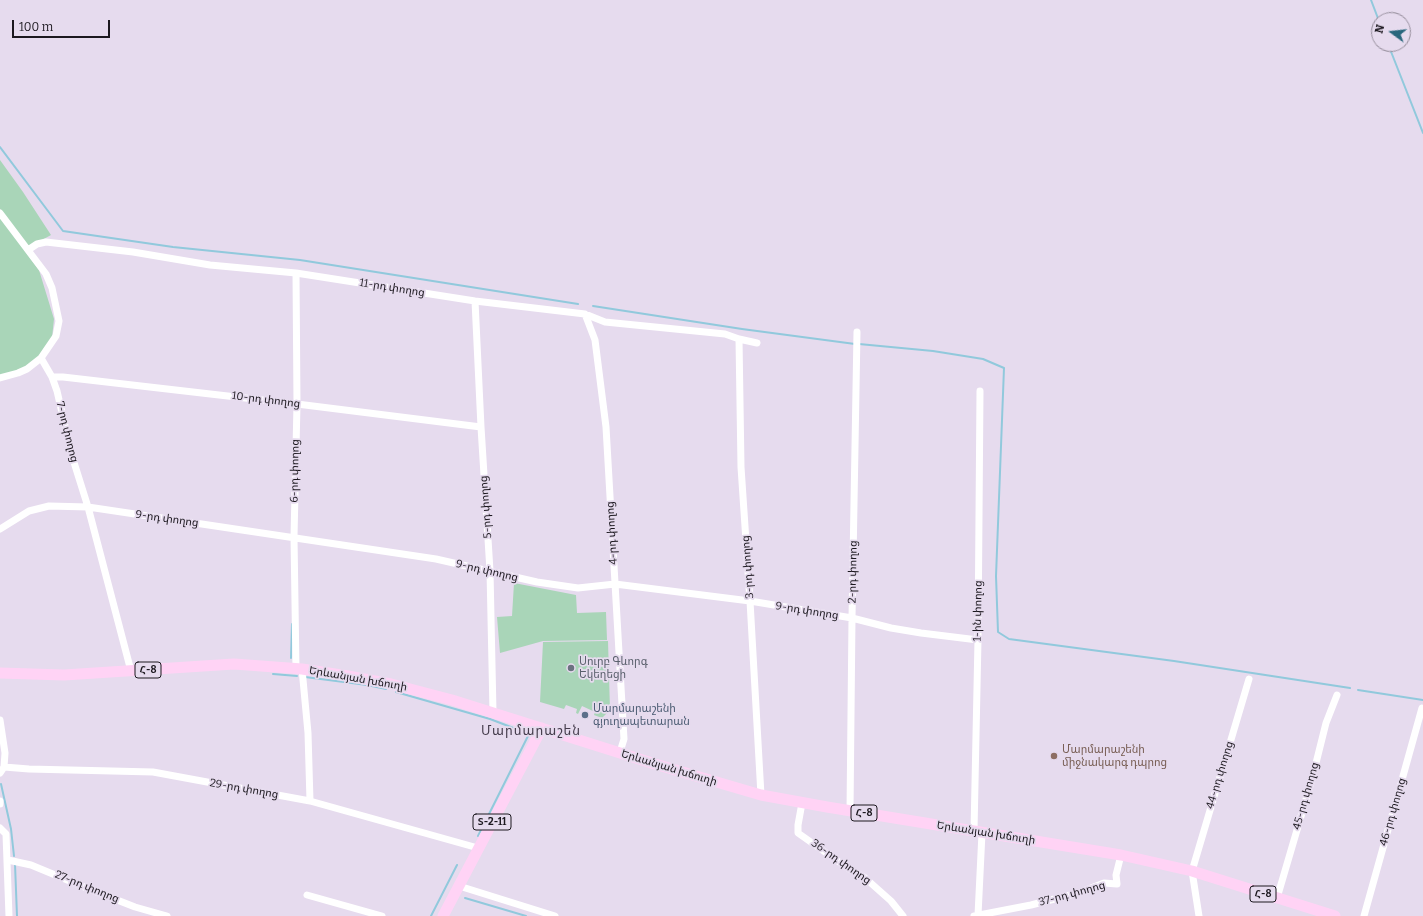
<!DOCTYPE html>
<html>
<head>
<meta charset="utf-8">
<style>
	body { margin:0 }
	#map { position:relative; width:1423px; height:916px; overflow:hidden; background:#e6dbee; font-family:Bitter,serif }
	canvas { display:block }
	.north { position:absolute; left:1371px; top:12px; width:40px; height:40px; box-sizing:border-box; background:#e6dbee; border:1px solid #958d9b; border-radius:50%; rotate:285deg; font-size:11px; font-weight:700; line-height:16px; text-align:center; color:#1c181f }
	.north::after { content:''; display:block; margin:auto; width:14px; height:18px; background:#29677d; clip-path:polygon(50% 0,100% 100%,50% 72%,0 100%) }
	.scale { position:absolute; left:12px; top:20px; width:98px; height:18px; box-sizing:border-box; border:2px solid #1c181f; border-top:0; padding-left:5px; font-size:12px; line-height:14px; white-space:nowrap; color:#1c181f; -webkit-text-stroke:3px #e6dbee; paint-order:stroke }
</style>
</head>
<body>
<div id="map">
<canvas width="1423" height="916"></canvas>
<div class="north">N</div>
<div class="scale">100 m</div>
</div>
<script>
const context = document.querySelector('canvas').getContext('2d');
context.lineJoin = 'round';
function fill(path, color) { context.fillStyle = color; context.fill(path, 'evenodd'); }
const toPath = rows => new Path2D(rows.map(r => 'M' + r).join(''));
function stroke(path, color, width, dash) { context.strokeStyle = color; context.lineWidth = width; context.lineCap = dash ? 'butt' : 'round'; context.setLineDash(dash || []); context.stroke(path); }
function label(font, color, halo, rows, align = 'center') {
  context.font = font + ' Bitter,"Noto Sans Armenian",serif'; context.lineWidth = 3.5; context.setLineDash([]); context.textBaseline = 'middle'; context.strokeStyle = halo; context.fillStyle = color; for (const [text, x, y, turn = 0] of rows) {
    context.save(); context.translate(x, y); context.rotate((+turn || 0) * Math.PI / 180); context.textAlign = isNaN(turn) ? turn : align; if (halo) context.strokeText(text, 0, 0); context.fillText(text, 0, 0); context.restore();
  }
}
const green = toPath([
	[0,160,23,192,51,235,24,250,39,270,54,319,52,338,50,345,26,369,0,377],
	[514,583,576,595,577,613,606,612,607,640,543,641,500,653,497,617,512,616],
	[608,641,610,710,602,718,594,715,595,712,582,706,578,714,576,713,577,709,566,705,564,709,540,702,543,642]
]);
const stream = toPath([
	[1371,0,1379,21],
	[1388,44,1423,133],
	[0,147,63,231,173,247,300,260,578,304],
	[593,306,742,329,855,344],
	[859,344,933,351,983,359,1004,368,996,576,998,632,1009,639,1174,661,1350,688],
	[291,658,292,624],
	[273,674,297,676],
	[305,677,367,685,386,689],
	[1358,690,1423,700],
	[396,692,490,719,529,734,478,836],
	[1,784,11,829,14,856],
	[15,864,17,916],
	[465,898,526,916],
	[431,916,457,865]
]);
const street = toPath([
	[0,213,46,274,52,288,59,321,56,336,41,358,27,369,18,373,0,378],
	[28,250,37,244,46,242,133,252,210,265,296,273,475,301,585,314,605,322,725,334,739,339,757,343],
	[475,301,481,427,490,571,493,712],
	[585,314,595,340,606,427,624,739,620,752],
	[739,339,741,467,750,601,761,795],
	[41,358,52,377,57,391,72,456,88,507,131,671],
	[52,377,63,377,297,404,481,427],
	[0,529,29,511,49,506,88,507,436,559,537,582,578,588,615,584,750,601,852,618,891,628,921,633,978,640],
	[296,669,294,537,297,404,296,273],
	[302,669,308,733,310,801],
	[0,720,5,753,4,767,0,773],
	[4,767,29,769,153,772,310,801,478,848],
	[0,801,0,804],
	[802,803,798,825,798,833,849,869,864,877,891,901,903,916],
	[850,811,852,618,857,332],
	[0,828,6,834,9,916],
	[974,831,978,640,980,391],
	[8,860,31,865,89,889,135,907,167,916],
	[459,886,555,916],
	[307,895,382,916],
	[1277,898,1312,779,1326,723,1337,695],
	[978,915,982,833],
	[974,916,1031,905,1078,893,1104,883,1117,884,1116,875,1121,855],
	[1199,916,1192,871,1249,679],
	[1364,916,1422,708]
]);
const primary = toPath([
	[0,673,64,675,234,664,302,669,348,676,391,684,452,700,655,764,761,795,827,807,1121,855,1192,871,1335,916],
	[443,916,542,728]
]);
const markers = [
	[571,668,4,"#6b7280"],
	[585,715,4,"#5c6f8a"],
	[1054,756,4,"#8d6e63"]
];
const shields = [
	[148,670,26],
	[864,813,26],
	[492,822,38],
	[1263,894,26]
];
const shieldNames = [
	["Հ-8",148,670],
	["Հ-8",864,813],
	["Տ-2-11",492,822],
	["Հ-8",1263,894]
];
const streetNames = [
	["11-րդ փողոց",392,288,9],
	["10-րդ փողոց",266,400,7],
	["7-րդ փողոց",67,432,76],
	["6-րդ փողոց",295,471,-89],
	["5-րդ փողոց",486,507,-94],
	["9-րդ փողոց",167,519,8],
	["4-րդ փողոց",612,533,-93],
	["3-րդ փողոց",748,567,-94],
	["9-րդ փողոց",487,571,13],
	["2-րդ փողոց",853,572,-89],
	["9-րդ փողոց",807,611,9],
	["1-ին փողոց",978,611,-89],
	["Երևանյան խճուղի",358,679,10],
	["Երևանյան խճուղի",669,768,17],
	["44-րդ փողոց",1220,775,-73],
	["29-րդ փողոց",244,789,10],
	["45-րդ փողոց",1306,796,-74],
	["46-րդ փողոց",1393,812,-74],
	["Երևանյան խճուղի",986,833,9],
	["36-րդ փողոց",841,862,35],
	["27-րդ փողոց",87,887,22],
	["37-րդ փողոց",1072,894,-15]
];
const worshipNames = [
	["Սուրբ Գևորգ",579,662],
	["Եկեղեցի",579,675]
];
const serviceNames = [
	["Մարմարաշենի",593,709],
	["գյուղապետարան",593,722]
];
const educationNames = [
	["Մարմարաշենի",1062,750],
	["միջնակարգ դպրոց",1062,763]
];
const quarterNames = [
	["Մարմարաշեն",531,731]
];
fill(green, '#a9d5b8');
stroke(stream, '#91c9dc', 2);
stroke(street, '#fff', 7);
stroke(primary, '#ffd3f5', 11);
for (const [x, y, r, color] of markers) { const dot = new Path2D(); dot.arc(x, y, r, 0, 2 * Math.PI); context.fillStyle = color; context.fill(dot); stroke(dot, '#e6dbee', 1.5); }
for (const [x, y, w] of shields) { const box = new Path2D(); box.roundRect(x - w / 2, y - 8, w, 16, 3); context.fillStyle = '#e6dbee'; context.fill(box); stroke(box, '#1c181f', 1); }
label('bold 10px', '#1c181f', null, shieldNames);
label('11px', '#1c181f', '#e6dbee', streetNames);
label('11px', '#5b616d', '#e6dbee', worshipNames, 'left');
label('11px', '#4e5e75', '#e6dbee', serviceNames, 'left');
label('11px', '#785e54', '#e6dbee', educationNames, 'left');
context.letterSpacing = '1px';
label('13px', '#453c4c', '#e6dbee', quarterNames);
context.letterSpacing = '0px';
</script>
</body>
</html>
